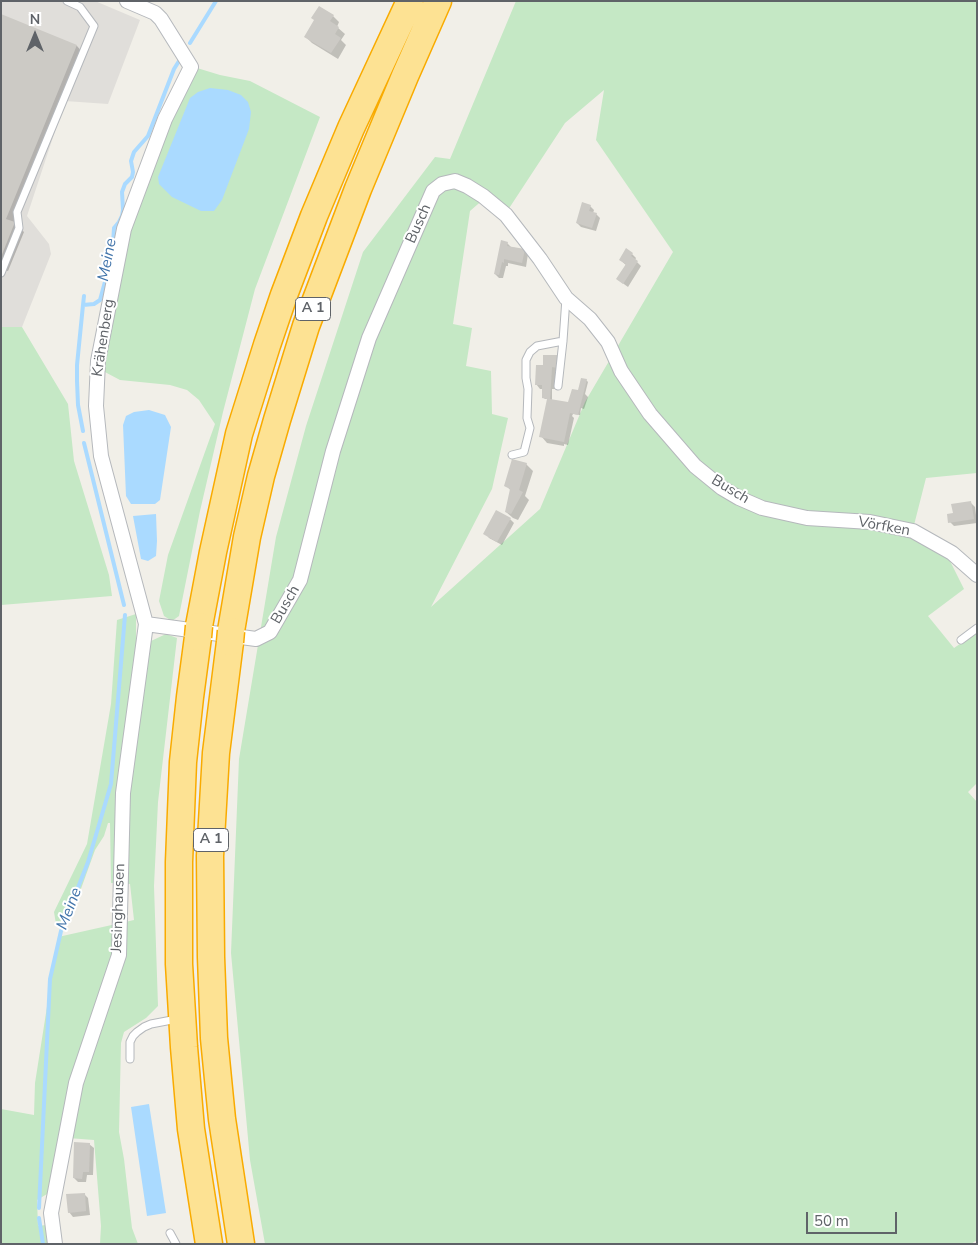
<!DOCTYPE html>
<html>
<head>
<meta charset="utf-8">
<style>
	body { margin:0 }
	#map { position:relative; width:978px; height:1245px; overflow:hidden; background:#f1efe8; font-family:"Nunito Sans",sans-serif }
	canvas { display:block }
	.frame { position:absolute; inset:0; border:2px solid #5f6368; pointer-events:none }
	.north { position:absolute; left:10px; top:10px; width:50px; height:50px; -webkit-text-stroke:4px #fff; paint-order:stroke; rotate:0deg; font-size:14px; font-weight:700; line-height:20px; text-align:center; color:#5f6368 }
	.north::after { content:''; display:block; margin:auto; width:18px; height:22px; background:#5f6368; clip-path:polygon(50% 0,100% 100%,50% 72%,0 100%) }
	.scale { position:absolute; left:806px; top:1212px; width:91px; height:22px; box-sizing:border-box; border:2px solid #5f6368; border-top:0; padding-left:6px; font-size:15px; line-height:18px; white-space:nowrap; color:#5f6368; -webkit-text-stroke:4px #fff; paint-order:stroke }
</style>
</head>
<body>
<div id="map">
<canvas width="978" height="1245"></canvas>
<div class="frame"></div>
<div class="north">N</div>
<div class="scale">50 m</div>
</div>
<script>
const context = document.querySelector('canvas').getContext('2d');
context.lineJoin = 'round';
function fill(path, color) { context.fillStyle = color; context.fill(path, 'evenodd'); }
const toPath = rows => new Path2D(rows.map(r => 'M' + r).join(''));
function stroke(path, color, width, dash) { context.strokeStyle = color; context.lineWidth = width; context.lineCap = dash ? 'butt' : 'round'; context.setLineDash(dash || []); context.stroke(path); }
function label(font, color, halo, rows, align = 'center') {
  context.font = font + ' "Nunito Sans",sans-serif'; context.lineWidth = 4; context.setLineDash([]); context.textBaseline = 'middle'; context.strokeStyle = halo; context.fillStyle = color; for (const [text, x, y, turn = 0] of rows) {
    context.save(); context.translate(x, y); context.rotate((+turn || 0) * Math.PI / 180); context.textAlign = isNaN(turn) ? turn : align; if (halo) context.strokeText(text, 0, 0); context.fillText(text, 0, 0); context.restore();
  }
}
const industrial = toPath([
	[1,1,95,1,140,20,108,104,65,101,27,216,49,244,51,254,22,327,1,327]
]);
const green = toPath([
	[516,1,977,1,977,473,926,478,913,529,948,557,964,589,928,616,954,648,976,633,977,635,977,783,968,792,977,802,977,1240,971,1244,265,1244,250,1160,231,953,239,759,276,537,306,426,363,252,435,157,450,159],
	[604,90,596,140,673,252,585,402,540,509,431,607,492,489,508,418,492,414,491,371,466,366,472,328,453,324,470,211,485,198,504,216,565,123],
	[197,68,220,75,250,81,320,117,255,289,223,412,200,511,179,616,172,621,164,616,159,601,168,555,215,424,199,400,187,390,170,385,120,380,103,371,131,229,149,177,188,80],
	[1,327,22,327,68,404,74,461,109,575,112,596,1,605],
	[136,614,136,648,166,634,177,638,158,802,154,886,158,1006,146,1018,124,1032,121,1043,119,1132,124,1159,132,1228,138,1244,100,1244,101,1226,94,1140,68,1138,52,1191,37,1200,38,1226,46,1225,51,1244,1,1244,1,1109,34,1115,35,1083,58,937,134,920,130,884,111,883,110,823,108,823,104,836,95,850,69,922,56,924,54,912,87,844,111,704,117,620]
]);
const water = toPath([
	[210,88,228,90,241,95,248,102,251,112,249,129,222,200,214,211,201,211,172,197,159,184,158,177,190,98,198,92],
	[149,410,165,415,171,427,160,500,155,504,131,504,126,496,123,425,126,416,134,412],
	[156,514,157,541,156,556,148,561,141,559,133,516],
	[149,1104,166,1213,147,1216,131,1107]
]);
const shadow = toPath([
	[1,16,77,46,83,53,69,88,71,91,16,225,24,232,8,271,1,269,5,264,1,263],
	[333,16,339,22,337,27,345,34,341,40,346,45,338,59,312,43,306,37],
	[590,206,594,210,593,213,596,214,600,218,596,231,581,227,577,223],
	[507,243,511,247,524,250,528,254,526,267,508,263,508,266,506,266,503,278,499,278,495,274],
	[632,254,636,258,635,260,641,266,628,287,617,279,626,265,620,260],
	[544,356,562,371,555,371,555,389,552,389,552,400,569,404,579,392,586,380,588,382,585,394,588,397,584,409,581,408,580,415,573,414,572,416,574,418,568,445,564,444,564,446,547,443,541,436,548,399,545,399,543,397,543,389,540,389,536,384,544,366],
	[526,464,533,471,525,496,529,500,518,520,513,518,506,512,511,491,506,485],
	[971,503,975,507,977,523,954,526,950,522],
	[510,519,514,523,502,545,489,538,485,533],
	[89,1144,94,1148,93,1175,87,1175,86,1182,78,1182,74,1178],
	[84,1194,88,1198,90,1215,73,1217,69,1212]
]);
const stream = toPath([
	[190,43,216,1],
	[83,305,84,296],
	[83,431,78,405,77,381,77,365,83,305,94,304,100,300,109,267,107,252,113,244,114,228,119,222,122,216,123,210,122,192,125,184,132,177,133,172,131,161,134,152,148,136,174,69,179,61],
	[84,443,124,605],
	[39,1208,50,979,61,931,88,862,111,784,125,615],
	[39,1218,43,1244]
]);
const building = toPath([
	[319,6,334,15,330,21,339,27,335,34,341,38,331,53,304,37,314,20,311,18],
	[1,14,77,45,6,219,15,222,1,257],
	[582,202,591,205,589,211,597,213,592,228,576,223],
	[501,240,508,242,507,246,525,249,522,263,504,259,504,263,502,262,499,275,494,274],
	[626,248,633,253,631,256,638,261,623,284,616,279,626,264,619,260],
	[543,355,559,355,559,368,552,367,550,399,568,402,572,389,578,390,581,378,587,379,578,415,570,413,564,442,539,437,547,399,542,398,542,385,535,385,536,365,543,365],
	[512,459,527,463,519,490,523,492,511,514,505,512,510,489,504,486],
	[971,501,974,519,948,523,947,514,953,513,951,504],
	[496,510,511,518,497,542,483,534],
	[74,1142,90,1143,89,1172,83,1172,82,1179,73,1178],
	[85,1193,86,1211,68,1213,66,1194]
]);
const lane = toPath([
	[1,273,19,228,17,212,94,26,80,7,67,1],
	[558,386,563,341,566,298],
	[512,455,524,452,530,428,527,418,528,389,526,378,526,360,530,352,537,346,563,341],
	[961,640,977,628],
	[130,1059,130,1042,133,1036,137,1032,144,1027,151,1024,177,1019],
	[170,1233,176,1244]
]);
const street = toPath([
	[146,624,256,639,270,632,300,580,333,451,369,338,433,191,442,184,455,181,467,186,483,196,506,215,540,259,566,298,590,319,608,342,621,371,650,414,695,466,722,488,739,498,762,508,807,518,870,522,913,531,952,553,977,575],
	[55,1244,51,1213,76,1083,119,955,123,793,146,624,101,456,96,406,98,361,124,229,165,119,191,67,161,19,155,13,127,1]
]);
const highway = toPath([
	[199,626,213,552,239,434,267,345,284,295,314,216,351,128,410,1],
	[231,631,247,537,261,476,277,420,306,326,358,189,405,76,438,1],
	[198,637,190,697,183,762,179,862,179,964,184,1047,191,1129,209,1244],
	[230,642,216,753,210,856,211,957,214,1038,218,1079,222,1119,241,1244]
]);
const highwayBridge = toPath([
	[198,637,199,626],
	[230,642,231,631]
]);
const shields = [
	[313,309,35],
	[211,840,35]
];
const shieldNames = [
	["A 1",313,309],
	["A 1",211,840]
];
const streetNames = [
	["Busch",419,224,-66],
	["Krähenberg",104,338,-81],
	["Busch",730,490,31],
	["Vörfken",884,527,10],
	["Busch",286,605,-60],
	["Jesinghausen",119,908,-88]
];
const waterNames = [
	["Meine",108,260,-79],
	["Meine",70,909,-69]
];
fill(industrial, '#e0deda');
fill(green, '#c5e8c5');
fill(water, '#aadaff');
fill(shadow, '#0003');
stroke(stream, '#aadaff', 4);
fill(building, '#cccac5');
stroke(lane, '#b5b8bc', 9);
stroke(street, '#b5b8bc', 16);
stroke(highway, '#f9ab00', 29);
stroke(lane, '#fff', 7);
stroke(street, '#fff', 14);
stroke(highway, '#fde293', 26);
stroke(highwayBridge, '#f9ab00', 29, []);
stroke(highwayBridge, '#fde293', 26);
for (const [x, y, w] of shields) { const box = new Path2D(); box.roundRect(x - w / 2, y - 11.5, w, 23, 4); context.fillStyle = '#fff'; context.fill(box); stroke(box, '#5f6368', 1); }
label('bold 14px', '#5f6368', null, shieldNames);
label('15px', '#5f6368', '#fff', streetNames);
label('italic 16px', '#4174aa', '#fff', waterNames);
</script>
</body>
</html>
